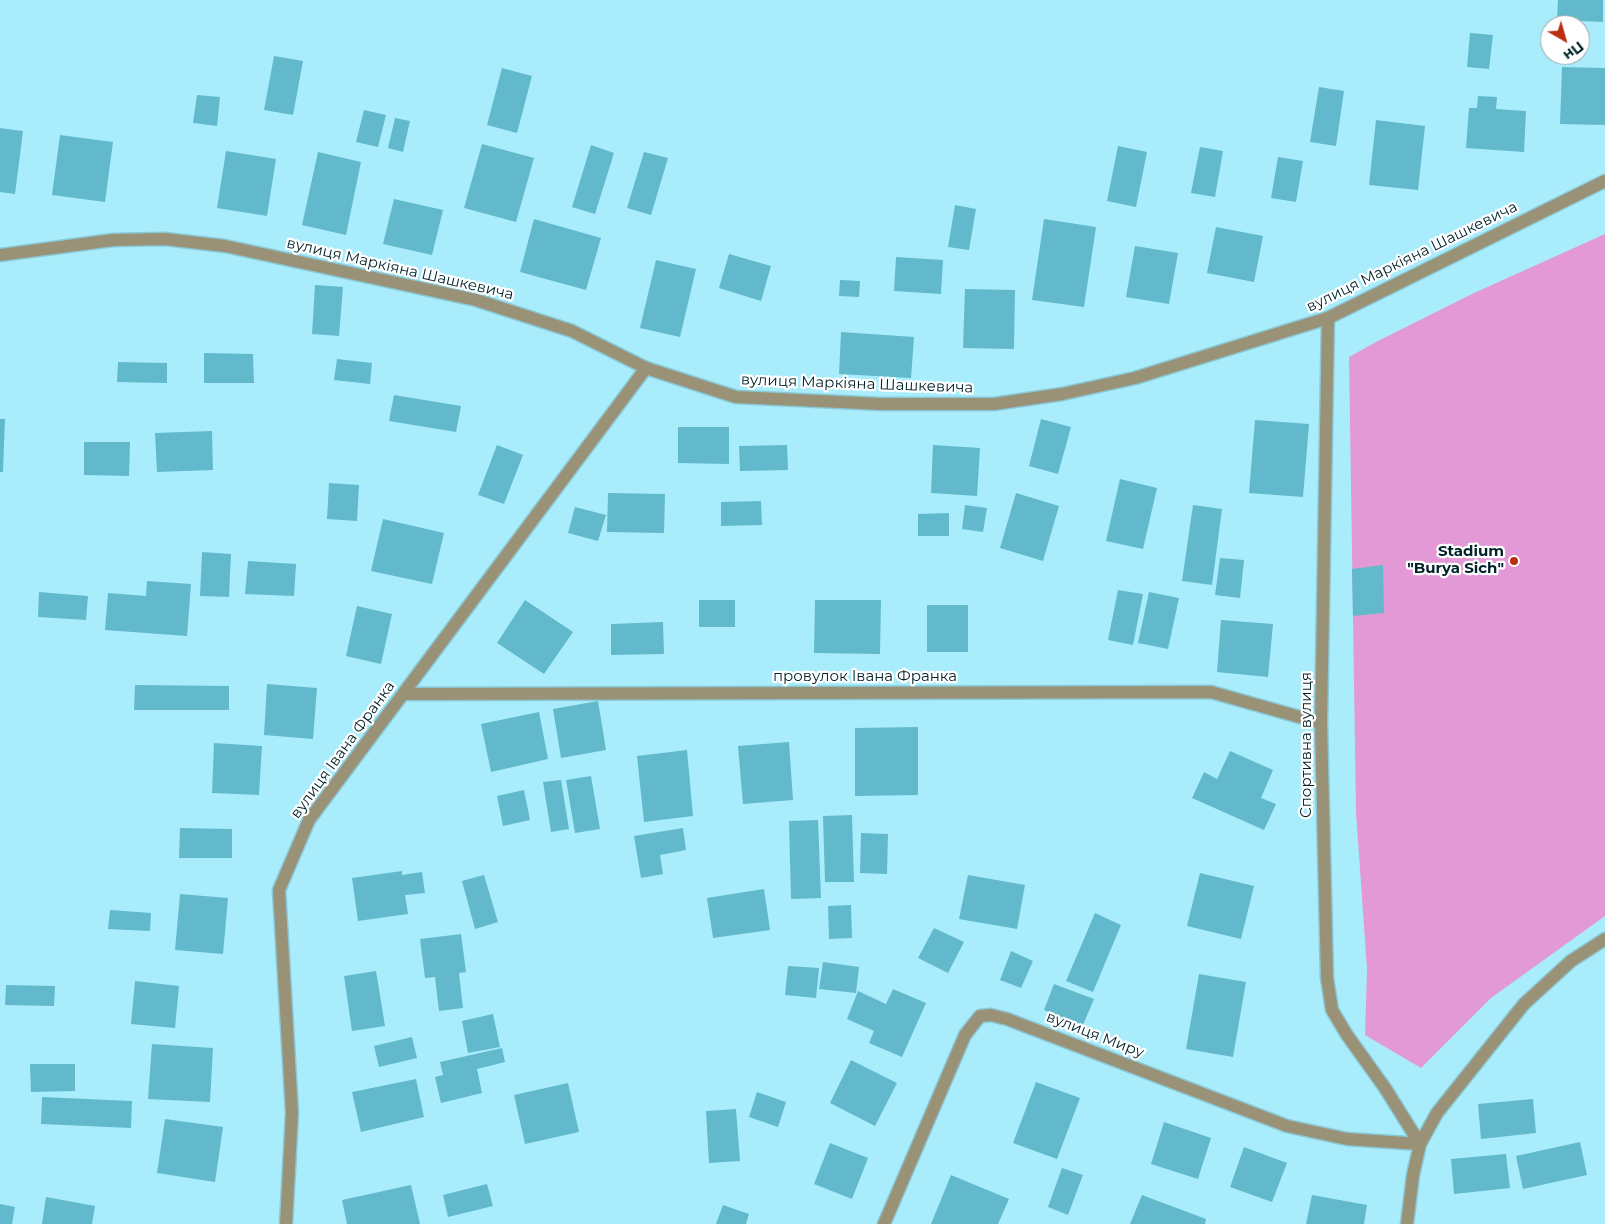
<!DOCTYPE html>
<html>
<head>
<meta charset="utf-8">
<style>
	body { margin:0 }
	#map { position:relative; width:1605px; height:1224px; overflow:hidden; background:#a9edfc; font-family:Montserrat,sans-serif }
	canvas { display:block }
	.north { position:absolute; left:1540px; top:15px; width:50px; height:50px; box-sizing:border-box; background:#fff; border:1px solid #99a7a9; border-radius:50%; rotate:142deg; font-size:14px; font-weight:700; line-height:20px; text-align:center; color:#002229 }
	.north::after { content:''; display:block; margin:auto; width:18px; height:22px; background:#ba2e11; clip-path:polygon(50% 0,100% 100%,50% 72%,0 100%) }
</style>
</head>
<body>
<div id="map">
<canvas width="1605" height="1224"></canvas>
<div class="north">Пн</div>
</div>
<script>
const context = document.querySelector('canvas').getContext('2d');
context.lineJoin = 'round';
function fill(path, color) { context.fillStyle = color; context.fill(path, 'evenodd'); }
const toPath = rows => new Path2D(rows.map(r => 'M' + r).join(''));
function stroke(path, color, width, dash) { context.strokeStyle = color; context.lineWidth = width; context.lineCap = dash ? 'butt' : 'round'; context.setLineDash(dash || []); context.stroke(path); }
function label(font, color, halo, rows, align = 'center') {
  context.font = font + ' Montserrat,sans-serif'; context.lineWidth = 4.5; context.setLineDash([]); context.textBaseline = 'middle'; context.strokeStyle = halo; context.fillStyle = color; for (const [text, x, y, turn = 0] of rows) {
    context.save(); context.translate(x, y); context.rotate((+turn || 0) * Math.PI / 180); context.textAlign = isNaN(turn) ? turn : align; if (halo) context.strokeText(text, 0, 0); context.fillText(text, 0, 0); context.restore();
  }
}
const green = toPath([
	[1605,234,1605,916,1491,998,1421,1068,1365,1035,1367,969,1356,812,1349,357,1376,342,1474,293]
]);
const building = toPath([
	[1558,0,1603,0,1603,22,1557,20],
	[1470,33,1493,35,1489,69,1467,67],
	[274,56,303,61,293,115,264,110],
	[1562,67,1605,68,1605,125,1560,124],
	[502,68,532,76,517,133,487,125],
	[1319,87,1344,91,1336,146,1310,142],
	[197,95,220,97,217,126,193,123],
	[1478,96,1497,97,1496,109,1526,111,1524,152,1466,148,1469,108,1477,108],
	[364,110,386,115,378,147,356,142],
	[395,118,410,121,403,152,388,148],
	[1376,120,1425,126,1418,190,1369,185],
	[0,128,23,131,15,194,0,192],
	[60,135,113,142,105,202,52,195],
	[482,144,534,158,516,222,464,208],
	[591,145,614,153,595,214,572,207],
	[1118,146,1147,152,1136,207,1107,201],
	[1200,147,1223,151,1215,197,1191,193],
	[226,151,276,159,267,216,217,208],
	[318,152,361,162,346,235,302,225],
	[644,152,668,158,651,215,627,208],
	[1278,157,1303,161,1296,202,1271,198],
	[394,199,443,210,432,255,383,244],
	[955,205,976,209,969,250,948,247],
	[534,219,601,238,586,290,520,272],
	[1044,219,1096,227,1084,307,1032,300],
	[1216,227,1263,236,1254,282,1207,273],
	[1135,246,1178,253,1169,304,1126,297],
	[729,254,771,266,761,301,719,288],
	[896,257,943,260,941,294,894,291],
	[656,260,696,269,680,337,640,328],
	[840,280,860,281,859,297,839,296],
	[315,285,343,287,339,336,312,334],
	[965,289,1015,290,1014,349,963,348],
	[841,332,914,337,911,378,839,374],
	[204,353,253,354,254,383,204,383],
	[337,359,372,363,370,384,334,380],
	[118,362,167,363,167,383,117,382],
	[394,395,461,406,456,432,389,421],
	[0,419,5,419,3,472,0,472],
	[1041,419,1071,427,1058,474,1029,466],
	[1255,420,1309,424,1303,497,1249,493],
	[678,427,729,427,729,464,678,463],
	[212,431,213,470,157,472,155,433],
	[84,442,130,442,129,476,84,475],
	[497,445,523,455,504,504,478,495],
	[787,445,788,470,740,471,739,446],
	[933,445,980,448,977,496,931,493],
	[1120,479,1157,488,1143,549,1106,541],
	[329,483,359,485,357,521,327,519],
	[608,493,665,494,664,533,607,532],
	[1016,493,1059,506,1043,561,1000,548],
	[761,501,762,525,721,526,721,502],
	[965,505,987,508,983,532,962,529],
	[1193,505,1222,509,1212,585,1182,581],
	[575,507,606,515,598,541,568,533],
	[949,513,949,536,918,536,918,514],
	[383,519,444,533,432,584,371,571],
	[202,552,231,554,229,597,200,596],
	[1220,558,1244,560,1240,598,1215,595],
	[248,561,296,564,294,596,245,594],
	[1383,565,1384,613,1353,616,1352,569],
	[147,581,191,584,187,636,105,630,108,593,146,596],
	[1118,590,1143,594,1133,645,1108,640],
	[39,592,88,596,86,620,38,617],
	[1149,592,1179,598,1168,649,1138,643],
	[525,600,573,632,544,674,497,643],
	[699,600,735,600,735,627,699,627],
	[815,600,881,600,880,654,814,653],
	[927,605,968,605,968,652,927,652],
	[357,606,392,614,381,664,346,656],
	[1221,620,1273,624,1268,677,1217,672],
	[663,622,664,654,611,655,611,624],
	[267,684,317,688,313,739,264,735],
	[135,685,229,686,229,710,134,710],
	[598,701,606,750,561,758,553,709],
	[539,712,548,759,491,772,481,724],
	[918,727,918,795,855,796,855,728],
	[789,742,793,800,743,804,738,746],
	[214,743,262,746,259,795,212,793],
	[687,750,693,816,644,822,637,756],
	[1230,751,1273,770,1261,798,1276,804,1264,830,1192,798,1204,772,1217,779],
	[591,776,600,829,575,833,566,780],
	[561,780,569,829,551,832,543,782],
	[524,790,530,820,503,826,497,796],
	[852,815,854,882,825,882,823,816],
	[818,820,821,898,791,899,789,821],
	[180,828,232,829,232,858,179,858],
	[683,828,686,850,660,855,663,874,641,878,634,836],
	[861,833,888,834,887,874,860,873],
	[402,871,402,875,422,872,425,893,405,895,408,914,358,921,352,878],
	[1200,873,1254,886,1241,939,1187,926],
	[484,875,498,922,475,929,462,881],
	[968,875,1025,885,1017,929,959,919],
	[764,889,770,930,713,938,707,898],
	[180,894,228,898,223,954,175,950],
	[851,905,852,938,829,939,828,906],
	[110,910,151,913,150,931,108,929],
	[1095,913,1121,925,1093,992,1066,981],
	[934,928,964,942,948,973,918,958],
	[461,934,466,972,459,973,463,1008,439,1011,435,977,425,978,420,939],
	[1011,951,1033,961,1021,988,1000,980],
	[823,962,859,967,856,993,819,989],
	[788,966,819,968,816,998,785,995],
	[376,971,385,1026,352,1031,344,976],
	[1199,974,1246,982,1233,1057,1186,1049],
	[135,981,179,986,175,1028,131,1024],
	[1054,984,1094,999,1083,1025,1044,1010],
	[6,985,55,986,54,1006,5,1005],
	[893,989,926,1003,902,1057,869,1043,874,1031,847,1019,858,991,886,1004],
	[493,1014,500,1047,468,1053,462,1021],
	[412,1037,417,1058,379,1067,374,1046],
	[152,1044,213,1048,210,1102,148,1099],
	[502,1048,505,1062,477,1069,482,1093,441,1103,435,1077,443,1075,440,1062],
	[851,1060,897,1083,875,1126,830,1103],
	[30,1064,75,1064,75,1091,31,1092],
	[416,1079,424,1117,361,1132,352,1092],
	[1036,1082,1080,1098,1057,1159,1013,1143],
	[568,1083,579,1132,525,1144,514,1095],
	[757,1092,786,1102,778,1127,749,1117],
	[42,1097,132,1101,131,1128,41,1124],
	[1533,1099,1536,1133,1481,1139,1478,1104],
	[736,1109,740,1161,709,1163,706,1111],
	[165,1119,223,1127,215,1182,157,1173],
	[1164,1122,1211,1138,1198,1179,1151,1164],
	[1580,1142,1587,1175,1523,1189,1516,1156],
	[830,1143,868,1158,852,1199,814,1184],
	[1244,1147,1287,1163,1272,1202,1230,1187],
	[1506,1154,1510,1188,1454,1194,1451,1159],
	[1062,1168,1083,1175,1068,1215,1048,1207],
	[951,1175,1009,1199,998,1224,931,1224],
	[487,1184,493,1206,448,1217,443,1195],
	[411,1185,420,1224,347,1224,342,1200],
	[1142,1195,1206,1219,1205,1224,1130,1224],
	[1312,1195,1367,1205,1364,1224,1306,1224],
	[46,1197,95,1206,92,1224,42,1224],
	[0,1204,15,1207,12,1224,0,1224],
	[723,1205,749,1214,746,1224,716,1224]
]);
const minor = toPath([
	[1328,318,1321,723,1327,978,1332,1010,1347,1035,1385,1088,1420,1144],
	[404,694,1211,692,1321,723],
	[286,1224,292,1113,279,890,309,820,646,368],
	[884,1224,965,1035,980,1016,991,1015,1007,1019,1287,1126,1347,1139,1420,1144],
	[1407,1224,1413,1175,1420,1144,1437,1113,1524,1004,1571,961,1605,939]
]);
const tertiary = toPath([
	[0,255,113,240,165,239,225,246,476,300,572,331,646,368,736,397,881,404,994,404,1062,394,1135,378,1328,318,1605,181]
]);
const markers = [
	[1514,561,5,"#ba2e11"]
];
const streetNames = [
	["вулиця Маркіяна Шашкевича",1412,257,-26],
	["вулиця Маркіяна Шашкевича",400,269,13],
	["вулиця Маркіяна Шашкевича",857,384,2],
	["провулок Івана Франка",865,677],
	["Спортивна вулиця",1307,745,-90],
	["вулиця Івана Франка",343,750,-54],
	["вулиця Миру",1095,1035,21]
];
const poiNames = [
	["Stadium",1504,552],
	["\"Burya Sich\"",1504,569]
];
fill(green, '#e399d6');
fill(building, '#62b9cc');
stroke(minor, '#8bc8d6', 15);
stroke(tertiary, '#8bc8d6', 15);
stroke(minor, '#9a9277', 12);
stroke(tertiary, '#9a9277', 12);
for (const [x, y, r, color] of markers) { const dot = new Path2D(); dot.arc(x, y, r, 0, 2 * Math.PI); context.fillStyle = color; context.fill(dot); stroke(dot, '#fff', 2); }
label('15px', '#002229', '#fff', streetNames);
label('bold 15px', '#002229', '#fff', poiNames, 'right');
</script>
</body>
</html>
